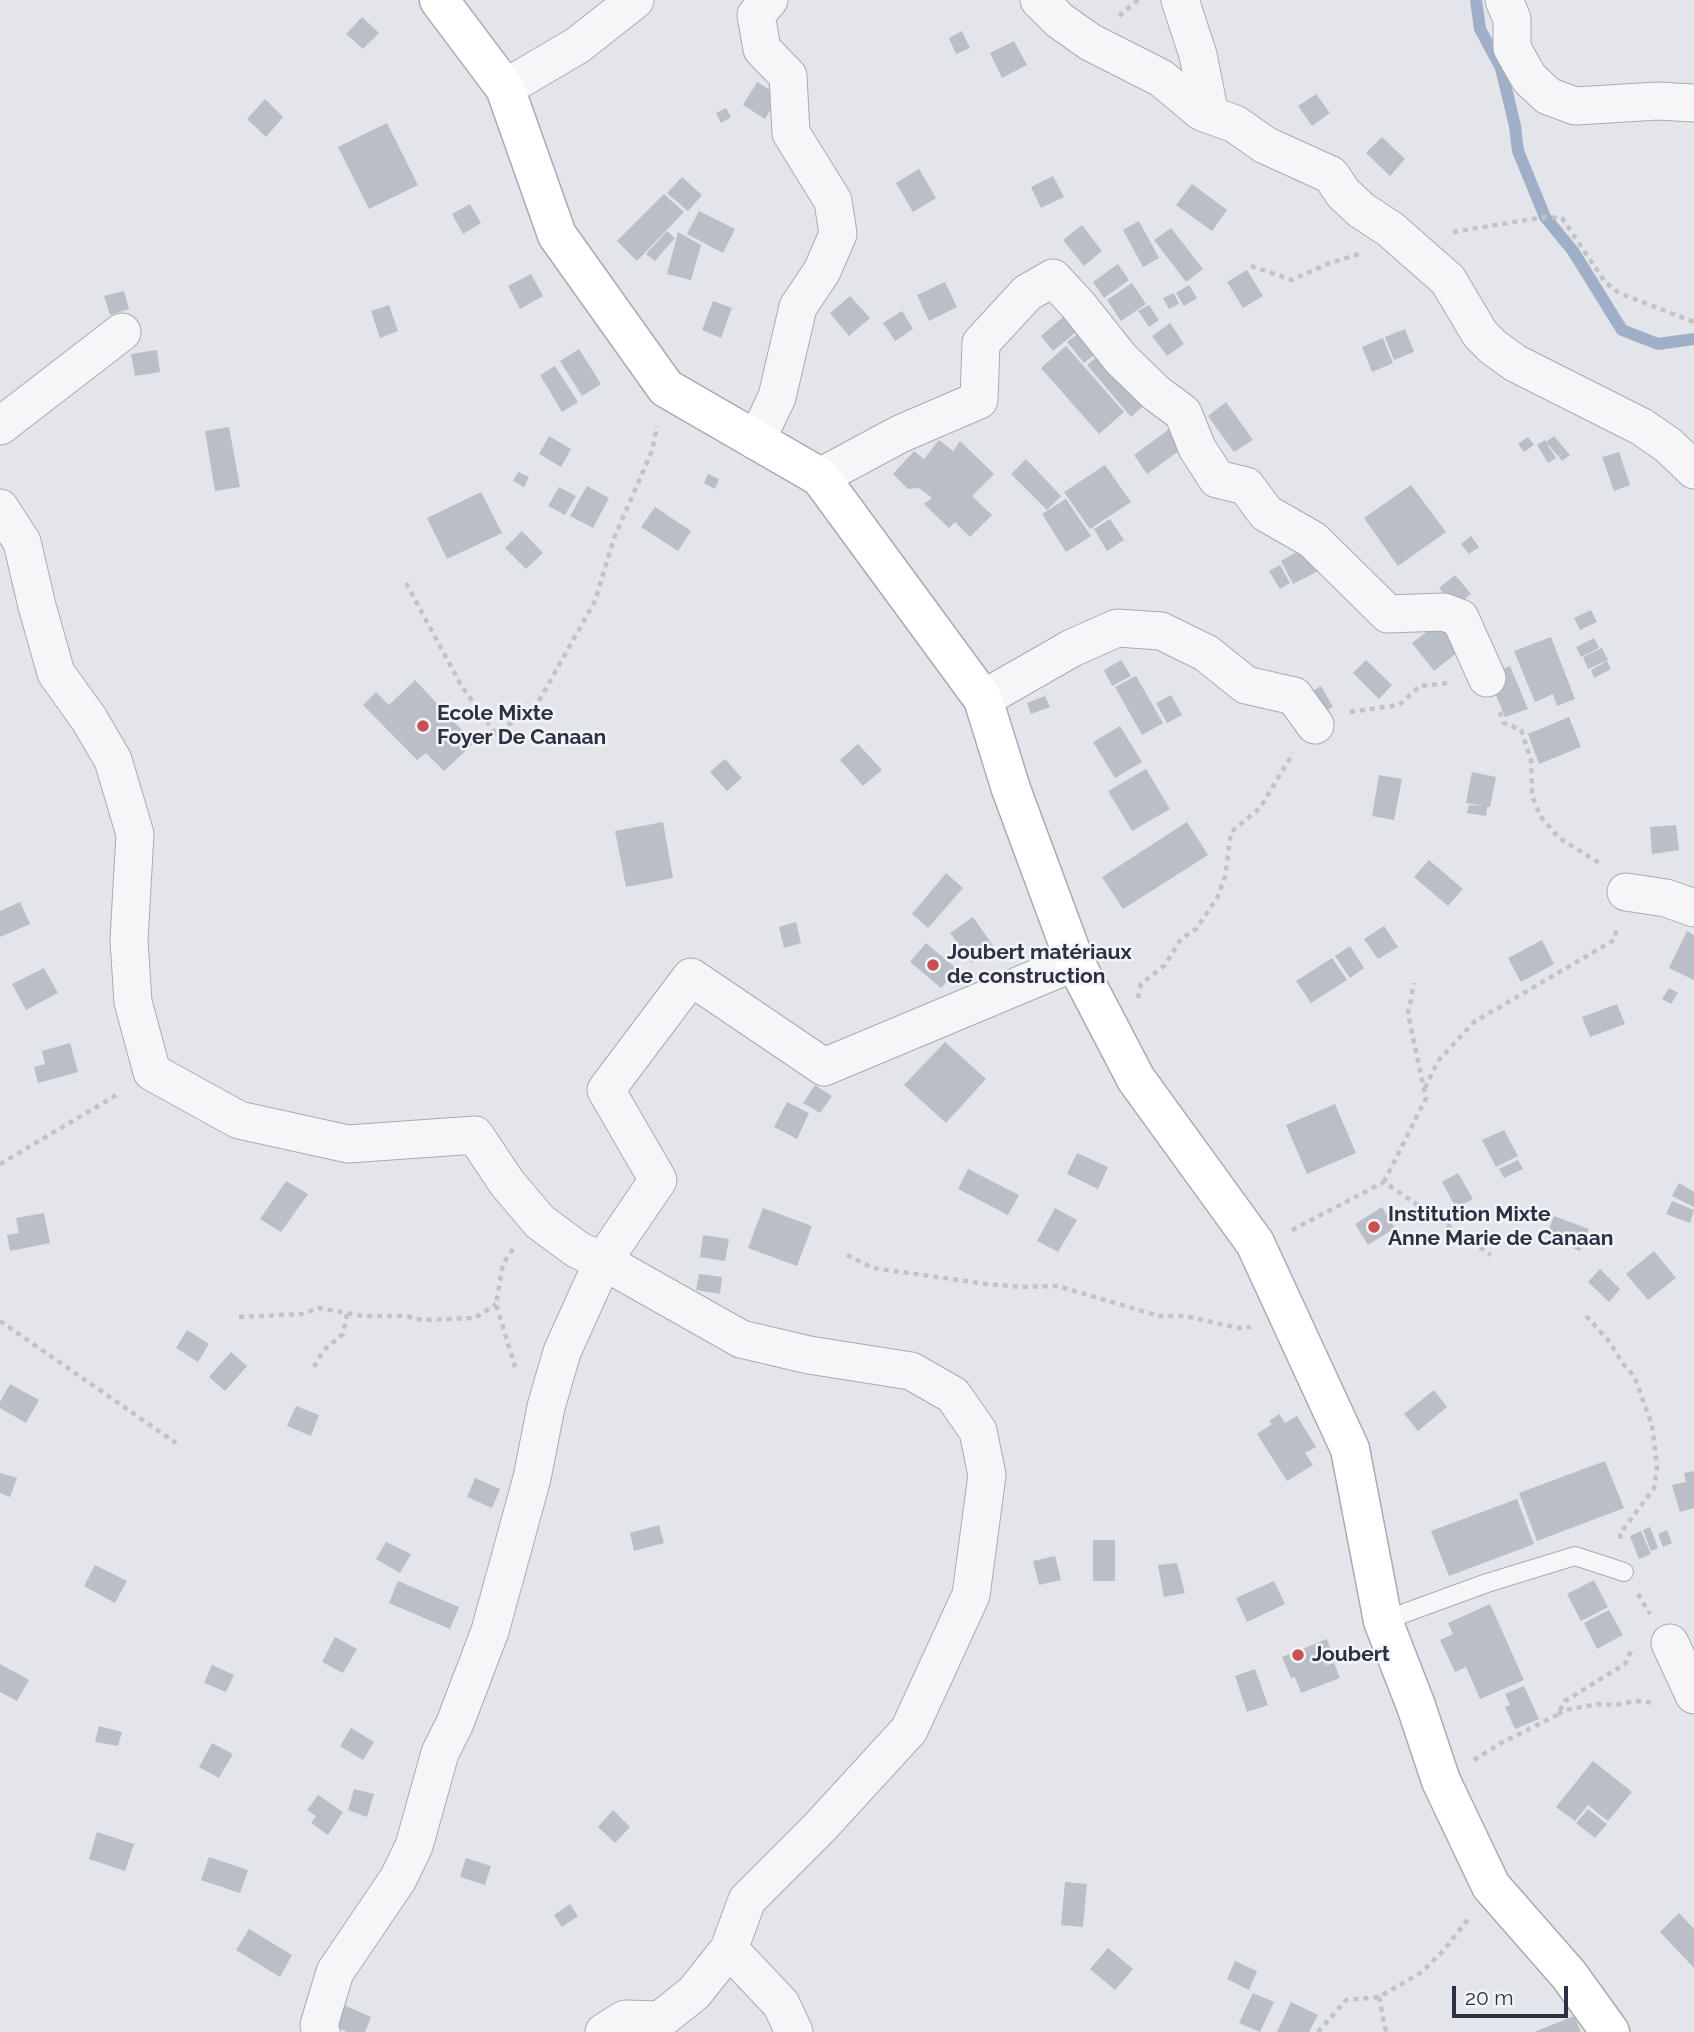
<!DOCTYPE html>
<html>
<head>
<meta charset="utf-8">
<style>
	body { margin:0 }
	#map { position:relative; width:1694px; height:2032px; overflow:hidden; background:#e3e5ea; font-family:Raleway,sans-serif }
	canvas { display:block }
	.scale { position:absolute; left:1452px; top:1986px; width:116px; height:32px; box-sizing:border-box; border:4px solid #2b3142; border-top:0; padding-left:9px; font-size:21px; line-height:24px; white-space:nowrap; color:#2b3142; -webkit-text-stroke:5px #f3f4f8; paint-order:stroke }
</style>
</head>
<body>
<div id="map">
<canvas width="1694" height="2032"></canvas>
<div class="scale">20 m</div>
</div>
<script>
const context = document.querySelector('canvas').getContext('2d');
context.lineJoin = 'round';
const toPath = rows => new Path2D(rows.map(r => 'M' + r).join(''));
function stroke(path, color, width, dash) { context.strokeStyle = color; context.lineWidth = width; context.lineCap = dash ? 'butt' : 'round'; context.setLineDash(dash || []); context.stroke(path); }
function fill(path, color) { context.fillStyle = color; context.fill(path, 'evenodd'); }
function label(font, color, halo, rows, align = 'center') {
  context.font = font + ' Raleway,sans-serif'; context.lineWidth = 5; context.setLineDash([]); context.textBaseline = 'middle'; context.strokeStyle = halo; context.fillStyle = color; for (const [text, x, y, turn = 0] of rows) {
    context.save(); context.translate(x, y); context.rotate((+turn || 0) * Math.PI / 180); context.textAlign = isNaN(turn) ? turn : align; if (halo) context.strokeText(text, 0, 0); context.fillText(text, 0, 0); context.restore();
  }
}
const stream = toPath([
	[1476,0,1480,29,1501,68,1515,126,1518,151,1545,217,1573,251,1622,330,1658,344,1694,339]
]);
const building = toPath([
	[362,17,379,33,363,49,346,34],
	[962,31,970,48,956,54,949,38],
	[1014,41,1027,65,1002,78,990,53],
	[757,82,779,95,765,119,743,105],
	[1316,94,1330,113,1312,126,1298,106],
	[265,99,283,117,266,137,247,119],
	[726,108,731,117,721,123,716,113],
	[387,123,418,185,369,209,338,147],
	[1382,137,1405,159,1390,176,1366,153],
	[919,169,936,198,913,212,896,183],
	[1053,176,1064,197,1041,208,1031,187],
	[682,177,702,195,688,211,667,193],
	[1192,184,1227,210,1212,231,1176,205],
	[664,194,684,212,637,261,617,241],
	[470,204,481,223,463,234,452,214],
	[699,211,735,229,723,253,687,234],
	[1139,221,1159,258,1143,267,1123,230],
	[1082,225,1102,251,1084,266,1063,240],
	[1171,228,1203,269,1186,282,1154,240],
	[667,231,675,238,655,261,646,254],
	[678,232,701,245,691,280,667,274],
	[1118,264,1129,280,1104,298,1093,282],
	[1247,270,1263,296,1243,308,1227,282],
	[531,274,543,296,520,309,508,286],
	[945,282,957,307,929,321,917,295],
	[1132,283,1146,304,1121,321,1107,300],
	[1189,285,1197,298,1184,306,1176,293],
	[124,291,129,309,110,315,104,296],
	[1174,293,1179,304,1169,309,1163,298],
	[850,296,870,318,849,336,830,313],
	[713,301,732,308,721,338,702,330],
	[389,305,398,331,380,338,371,311],
	[1149,305,1159,320,1149,327,1138,311],
	[902,311,913,329,895,341,883,323],
	[1063,317,1076,332,1053,351,1041,336],
	[1170,323,1184,344,1167,356,1152,336],
	[1085,328,1102,349,1084,363,1067,342],
	[1405,329,1414,352,1394,360,1385,337],
	[1383,338,1393,363,1372,372,1362,347],
	[1066,346,1124,412,1099,434,1041,368],
	[579,349,601,384,582,396,560,361],
	[1106,349,1149,401,1131,417,1087,365],
	[157,350,160,372,135,376,131,354],
	[555,366,578,402,562,412,540,375],
	[1226,402,1253,440,1234,452,1208,416],
	[1176,424,1190,443,1147,474,1134,455],
	[229,427,240,487,215,491,205,431],
	[549,436,571,449,561,467,539,454],
	[1554,436,1570,455,1562,461,1559,457,1562,454,1558,456,1546,442,1556,458,1548,463,1537,445,1545,440,1546,442],
	[1528,437,1534,445,1524,452,1518,444],
	[939,440,953,451,960,441,994,474,972,496,992,515,970,537,955,522,949,528,924,504,932,498,919,488,908,489,893,474,914,451,924,459],
	[1619,452,1630,485,1614,491,1602,457],
	[1026,459,1061,496,1047,510,1011,474],
	[1105,465,1131,502,1090,529,1064,492],
	[518,472,529,477,524,487,513,481],
	[708,474,719,479,715,489,704,483],
	[1411,485,1446,532,1398,566,1364,518],
	[587,486,609,498,593,528,570,516],
	[559,487,576,496,565,515,548,506],
	[481,492,502,533,447,559,427,518],
	[1066,499,1091,536,1066,552,1042,514],
	[655,507,691,531,678,551,641,527],
	[1110,519,1124,540,1107,551,1094,529],
	[522,531,543,553,526,569,505,548],
	[1471,536,1479,547,1469,554,1461,544],
	[1309,545,1322,569,1293,584,1281,561],
	[1280,565,1290,583,1280,589,1269,571],
	[1455,575,1471,594,1455,607,1439,588],
	[1591,610,1597,622,1580,630,1574,618],
	[1442,620,1463,648,1434,671,1412,643],
	[1551,637,1575,699,1557,706,1553,694,1535,702,1514,651],
	[1594,638,1599,648,1581,657,1576,647],
	[1602,648,1608,660,1588,669,1583,657],
	[1121,660,1131,676,1112,686,1104,670],
	[1366,660,1392,685,1379,699,1353,673],
	[1607,661,1611,669,1594,678,1591,670],
	[1510,666,1528,709,1505,717,1488,675],
	[1136,676,1163,723,1142,735,1115,687],
	[415,680,474,743,444,771,426,753,417,760,363,705,376,692,389,705],
	[1321,686,1333,707,1316,716,1304,696],
	[1171,695,1182,715,1167,723,1156,703],
	[1045,696,1050,707,1031,714,1027,703],
	[1569,717,1581,747,1539,764,1528,734],
	[1120,726,1142,762,1115,778,1093,742],
	[858,744,882,770,863,786,840,760],
	[725,759,742,778,727,791,710,772],
	[1146,769,1170,809,1132,831,1108,791],
	[1472,772,1496,777,1490,807,1487,807,1486,816,1467,813,1469,805,1483,806,1466,803],
	[1379,775,1402,779,1394,820,1372,816],
	[663,822,673,878,626,887,615,831],
	[1187,822,1208,855,1123,909,1102,877],
	[1676,825,1679,850,1652,854,1650,827],
	[1429,860,1463,889,1448,906,1414,877],
	[946,873,963,888,928,928,912,914],
	[20,902,30,924,0,937,0,911],
	[973,917,994,947,972,963,950,933],
	[796,922,801,943,784,948,779,927],
	[1384,926,1398,947,1378,959,1364,939],
	[1687,931,1694,935,1694,980,1669,968],
	[1542,940,1554,964,1521,982,1508,958],
	[926,943,958,970,941,988,910,962],
	[1350,946,1364,968,1350,978,1335,956],
	[1332,958,1347,980,1311,1003,1296,981],
	[44,968,58,993,26,1010,12,984],
	[1669,988,1678,993,1671,1004,1662,999],
	[1617,1004,1625,1024,1590,1037,1582,1017],
	[945,1042,986,1079,946,1123,904,1085],
	[70,1043,78,1072,38,1083,34,1067,45,1064,42,1051],
	[815,1085,832,1096,820,1113,803,1103],
	[787,1102,809,1113,797,1139,774,1127],
	[1335,1104,1356,1153,1307,1174,1286,1125],
	[1504,1130,1518,1156,1496,1167,1482,1140],
	[1077,1153,1108,1167,1098,1189,1067,1174],
	[1518,1160,1523,1169,1504,1178,1499,1169],
	[968,1169,1019,1195,1008,1215,958,1189],
	[1458,1173,1473,1199,1456,1208,1442,1182],
	[286,1181,308,1194,281,1232,260,1219],
	[1679,1183,1694,1192,1694,1207,1672,1196],
	[1672,1201,1694,1210,1690,1223,1666,1214],
	[1382,1207,1395,1228,1368,1245,1355,1224],
	[763,1208,812,1226,797,1266,748,1248],
	[1055,1208,1077,1220,1058,1252,1037,1241],
	[44,1213,50,1243,10,1251,7,1235,19,1233,16,1218],
	[1554,1216,1589,1229,1580,1251,1546,1237],
	[703,1235,729,1239,725,1261,700,1257],
	[1654,1251,1676,1278,1648,1300,1626,1274],
	[1600,1269,1620,1289,1609,1302,1588,1282],
	[699,1274,722,1277,720,1294,696,1290],
	[187,1330,209,1344,198,1362,176,1348],
	[231,1352,247,1366,225,1391,209,1377],
	[10,1384,39,1400,26,1423,0,1408,0,1402],
	[1434,1390,1447,1407,1418,1431,1404,1414],
	[296,1406,319,1415,311,1436,287,1426],
	[1279,1414,1285,1423,1297,1416,1316,1447,1305,1453,1313,1465,1287,1481,1257,1434,1272,1424,1269,1421],
	[1605,1461,1624,1508,1537,1541,1519,1493],
	[1694,1471,1694,1508,1680,1512,1672,1485,1686,1482,1684,1473],
	[0,1473,17,1478,10,1497,0,1493],
	[475,1478,500,1489,492,1508,467,1497],
	[1517,1499,1534,1544,1449,1576,1431,1531],
	[659,1525,664,1543,634,1551,630,1533],
	[1650,1527,1658,1548,1651,1551,1643,1530],
	[1667,1530,1672,1543,1663,1547,1658,1534],
	[1641,1531,1651,1554,1639,1559,1630,1536],
	[1093,1540,1115,1540,1115,1581,1093,1581],
	[386,1542,411,1554,400,1573,376,1559],
	[1055,1556,1061,1580,1039,1585,1033,1561],
	[1177,1563,1185,1593,1164,1597,1158,1565],
	[95,1565,127,1581,115,1603,84,1586],
	[1594,1580,1608,1607,1581,1621,1567,1594],
	[398,1581,459,1607,450,1629,389,1603],
	[1274,1581,1285,1604,1247,1622,1236,1598],
	[1490,1604,1524,1680,1480,1699,1466,1667,1455,1672,1440,1640,1453,1634,1448,1623],
	[1609,1610,1623,1635,1597,1649,1584,1623],
	[335,1637,357,1649,343,1673,322,1662],
	[1327,1639,1335,1661,1322,1666,1334,1663,1340,1678,1301,1693,1295,1677,1291,1678,1282,1657],
	[0,1664,29,1680,17,1701,0,1692],
	[212,1665,234,1675,226,1692,204,1683],
	[1255,1669,1268,1705,1247,1712,1235,1676],
	[1524,1686,1539,1719,1515,1729,1505,1707,1510,1705,1505,1694],
	[99,1726,122,1732,118,1746,95,1742],
	[351,1728,374,1742,363,1760,340,1746],
	[212,1743,233,1754,219,1778,199,1767],
	[1593,1761,1632,1792,1608,1821,1588,1805,1575,1821,1556,1807],
	[354,1789,374,1794,367,1817,348,1810],
	[318,1795,343,1812,328,1835,311,1823,316,1816,307,1810],
	[1588,1809,1607,1824,1595,1838,1576,1823],
	[613,1810,630,1827,615,1843,598,1827],
	[97,1832,134,1844,125,1871,89,1859],
	[209,1857,248,1870,240,1893,201,1880],
	[466,1858,491,1866,485,1885,460,1877],
	[1065,1882,1087,1884,1083,1927,1061,1925],
	[570,1904,578,1916,562,1927,554,1915],
	[1679,1913,1694,1929,1694,1968,1660,1932],
	[249,1929,292,1955,280,1977,236,1950],
	[1108,1948,1133,1969,1115,1990,1090,1969],
	[1235,1961,1257,1971,1249,1990,1227,1979],
	[1253,1993,1274,2002,1260,2032,1239,2023],
	[337,2002,371,2017,365,2032,347,2032,328,2024],
	[1291,2002,1318,2015,1309,2032,1277,2032],
	[1574,2016,1581,2032,1534,2032]
]);
const path = toPath([
	[1119,16,1138,0],
	[1453,232,1545,217,1562,218,1605,282,1619,293,1694,322],
	[1251,266,1292,280,1327,264,1359,254],
	[406,583,461,685,495,733,535,708,595,601,614,538,652,451,657,426],
	[1350,712,1399,705,1420,686,1448,683],
	[1500,712,1504,723,1521,730,1531,760,1532,796,1541,817,1559,838,1601,864],
	[1138,998,1141,984,1165,965,1181,939,1196,929,1217,898,1225,877,1231,832,1260,808,1293,753],
	[1425,1088,1438,1061,1474,1022,1614,940,1617,928],
	[0,1164,120,1093],
	[1384,1182,1426,1098,1408,1014,1414,983],
	[1292,1230,1384,1182,1491,1255],
	[513,1249,503,1264,496,1304,515,1367],
	[847,1255,873,1268,987,1284,1022,1287,1058,1286,1159,1316,1186,1316,1238,1328,1251,1327],
	[1586,1316,1608,1340,1624,1365,1634,1376,1652,1425,1655,1448,1657,1468,1654,1488,1620,1534,1621,1541],
	[239,1317,302,1314,319,1308,363,1316,406,1316,422,1320,475,1318,496,1304],
	[0,1321,176,1443],
	[314,1367,324,1350,343,1334,347,1314],
	[1638,1594,1650,1614],
	[1558,1714,1565,1710,1598,1704,1615,1705,1636,1701,1655,1703],
	[1474,1760,1501,1743,1557,1715,1565,1701,1625,1664,1632,1649],
	[1379,1997,1386,2032],
	[1318,2032,1346,2000,1379,1997,1422,1972,1444,1950,1468,1919]
]);
const lane = toPath([
	[1383,1621,1487,1583,1575,1556,1624,1572]
]);
const street = toPath([
	[1039,0,1059,20,1090,42,1161,78,1202,112,1235,124,1265,145,1331,175,1343,193,1361,210,1390,229,1448,280,1480,334,1493,347,1515,363,1642,427,1668,445,1694,470],
	[1180,0,1198,55,1210,115],
	[1504,0,1512,19,1512,48,1529,78,1548,96,1575,106,1658,101,1694,103],
	[505,88,578,45,635,0],
	[0,426,122,332],
	[756,441,777,397,798,307,822,271,838,234,833,201,791,133,788,76,762,49,756,15,769,0],
	[820,477,900,434,979,400,981,343,1027,293,1053,278,1078,305,1121,359,1156,393,1183,413,1197,448,1217,479,1246,486,1266,513,1313,540,1388,614,1444,612,1460,618,1487,678],
	[0,508,22,542,37,606,56,673,89,719,113,760,135,834,129,940,133,1002,152,1072,239,1120,348,1144,475,1135,507,1183,540,1222,578,1250,603,1261,658,1180,606,1090,691,977,824,1067,1075,962],
	[983,699,1072,648,1117,628,1161,631,1206,653,1246,685,1294,696,1315,725],
	[1626,892,1666,898,1694,908],
	[1670,1643,1694,1695],
	[321,2032,319,2025,335,1972,398,1879,414,1846,440,1753,455,1723,490,1631,532,1478,546,1407,562,1352,603,1261,741,1339,809,1355,911,1371,953,1395,978,1431,987,1475,971,1595,909,1730,820,1827,747,1900,729,1949,781,2004,794,2032],
	[604,2032,625,2019,660,2020,694,1993,729,1949]
]);
const secondary = toPath([
	[439,0,505,88,557,235,666,388,820,477,983,699,1011,789,1075,962,1136,1079,1255,1243,1350,1449,1383,1621,1416,1706,1441,1781,1491,1886,1569,1975,1610,2032]
]);
const markers = [
	[423,726,7,"#c84f54"],
	[933,965,7,"#c84f54"],
	[1374,1227,7,"#c84f54"],
	[1298,1655,7,"#c84f54"]
];
const poiNames = [
	["Ecole Mixte",437,714],
	["Foyer De Canaan",437,738],
	["Joubert matériaux",947,953],
	["de construction",947,977],
	["Institution Mixte",1388,1215],
	["Anne Marie de Canaan",1388,1239],
	["Joubert",1312,1655]
];
stroke(stream, '#a0afc8', 12);
fill(building, '#babec7');
stroke(lane, '#a8abb4', 20);
stroke(street, '#a8abb4', 39);
stroke(secondary, '#a8abb4', 41);
stroke(path, '#c1c3c9', 4.5, [5, 5]);
stroke(lane, '#f6f6f9', 18);
stroke(street, '#f6f6f9', 37);
stroke(secondary, '#fff', 38);
for (const [x, y, r, color] of markers) { const dot = new Path2D(); dot.arc(x, y, r, 0, 2 * Math.PI); context.fillStyle = color; context.fill(dot); stroke(dot, '#f3f4f8', 2.5); }
label('bold 21px', '#2b3142', '#f3f4f8', poiNames, 'left');
</script>
</body>
</html>
